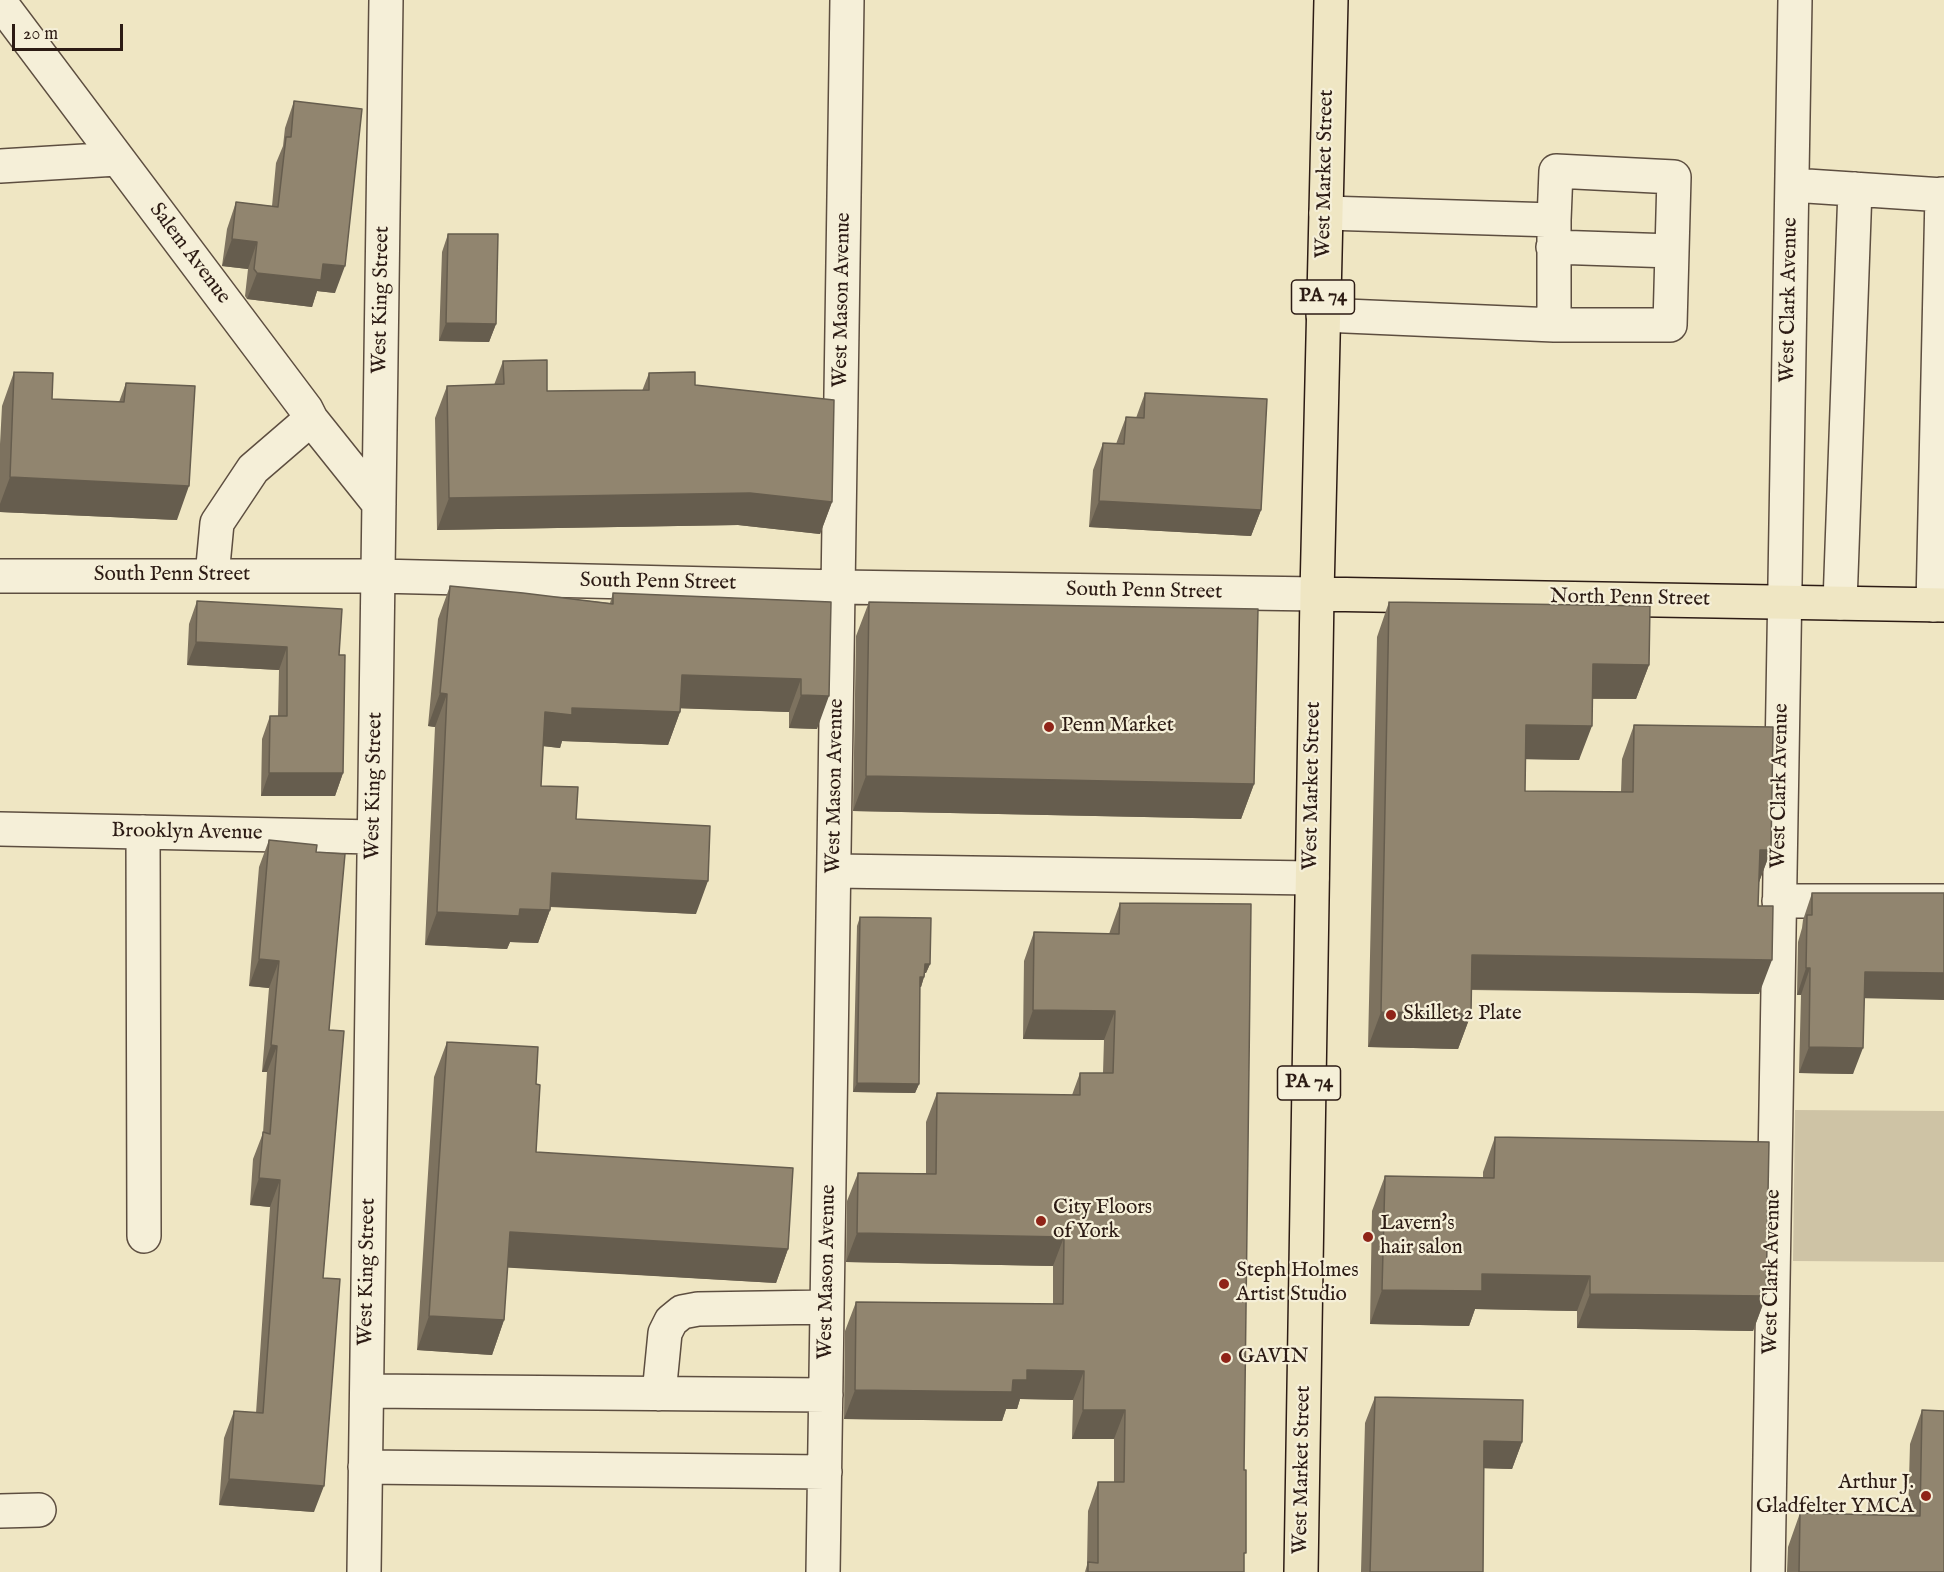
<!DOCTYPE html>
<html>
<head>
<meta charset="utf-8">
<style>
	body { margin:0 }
	#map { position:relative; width:1944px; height:1572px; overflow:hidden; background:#efe6c3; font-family:"IM FELL English",serif }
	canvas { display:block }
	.scale { position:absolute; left:12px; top:24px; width:111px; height:27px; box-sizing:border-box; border:3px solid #2c1b14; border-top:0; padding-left:8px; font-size:18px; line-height:21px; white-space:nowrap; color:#2c1b14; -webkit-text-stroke:4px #f5efd8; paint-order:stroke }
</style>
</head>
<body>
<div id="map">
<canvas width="1944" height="1572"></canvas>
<div class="scale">20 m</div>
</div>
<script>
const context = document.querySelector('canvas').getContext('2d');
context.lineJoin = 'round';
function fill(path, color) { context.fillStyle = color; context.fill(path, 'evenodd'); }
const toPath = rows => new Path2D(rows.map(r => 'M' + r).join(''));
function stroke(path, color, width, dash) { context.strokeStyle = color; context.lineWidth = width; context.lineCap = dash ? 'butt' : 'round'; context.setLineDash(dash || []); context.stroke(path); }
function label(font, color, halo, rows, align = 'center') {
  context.font = font + ' "IM FELL English",serif'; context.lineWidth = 4.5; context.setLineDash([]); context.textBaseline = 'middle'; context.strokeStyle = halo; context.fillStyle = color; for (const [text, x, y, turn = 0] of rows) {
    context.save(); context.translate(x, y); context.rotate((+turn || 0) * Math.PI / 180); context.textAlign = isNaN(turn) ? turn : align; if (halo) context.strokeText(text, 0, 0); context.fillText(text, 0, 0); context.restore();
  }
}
const green = toPath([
	[1795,1110,1944,1111,1944,1262,1793,1261]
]);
const minor = toPath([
	[0,2,306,409,311,419,379,504],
	[0,166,117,159],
	[1792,185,1944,195],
	[1554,220,1556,171,1674,177,1670,325,1554,325],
	[1553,247,1672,251],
	[1323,315,1554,325,1554,220,1326,213],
	[0,576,378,576,839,587,1317,594],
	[212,576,217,523,253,469,311,419],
	[1840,603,1855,189],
	[1933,605,1942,194],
	[0,829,374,837],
	[143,832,144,1236],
	[835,871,1312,878],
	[1779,901,1944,901],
	[367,1391,826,1395],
	[659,1394,665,1333,671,1321,682,1312,698,1309,827,1307],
	[365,1467,825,1472],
	[0,1511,39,1510],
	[364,1572,386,0],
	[823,1572,847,0],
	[1768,1572,1795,0]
]);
const major = toPath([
	[1317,594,1944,605],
	[1301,1572,1317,594,1331,0]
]);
const wall = toPath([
	[294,101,335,293,317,291,312,307,247,299,245,296,248,269,222,266,227,229,236,202,272,206,276,163,283,146,285,128],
	[448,234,496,324,489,342,439,341,442,252],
	[503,361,547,391,642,391,649,373,695,385,832,502,820,534,738,525,437,530,435,418,447,386,494,385],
	[14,372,52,399,119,402,126,383,177,520,0,512,0,444,2,406],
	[1145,393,1261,510,1251,536,1089,527,1093,470,1103,443,1116,444,1126,417,1136,418],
	[450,586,610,603,613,593,831,602,817,729,789,728,789,712,681,708,680,712,668,745,562,741,560,748,543,746,541,786,576,819,696,914,550,907,550,910,538,943,510,942,507,949,425,945,435,727,428,726,438,619],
	[197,601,339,655,343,773,335,796,261,796,262,739,270,716,278,716,279,670,187,665,189,624],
	[869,602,1254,784,1241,819,853,811,856,636],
	[1389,602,1649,665,1636,699,1593,699,1579,760,1525,759,1525,791,1621,792,1622,759,1634,725,1771,850,1759,882,1758,906,1759,994,1471,990,1471,1014,1458,1049,1368,1047,1377,637],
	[269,840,316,852,329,1030,323,1278,314,1512,219,1505,224,1438,234,1411,256,1413,270,1207,250,1205,253,1159,263,1133,267,1072,262,1072,269,988,249,986,259,867],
	[1812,893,1864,999,1853,1074,1799,1073,1801,995,1797,995,1798,942,1802,928,1803,920],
	[1120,903,1244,1470,1244,1572,1085,1572,1087,1565,1088,1511,1098,1482,1114,1482,1114,1439,1072,1439,1073,1400,1020,1399,1017,1409,1006,1409,1002,1421,844,1419,845,1331,856,1302,1053,1304,1053,1266,846,1262,847,1201,858,1173,926,1173,926,1122,937,1093,1072,1095,1080,1073,1103,1073,1104,1040,1023,1039,1024,961,1034,932,1109,934],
	[860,917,930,964,926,973,925,973,921,987,920,987,919,1084,915,1093,853,1092,857,926],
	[447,1042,536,1084,536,1152,788,1249,776,1283,507,1267,504,1320,492,1355,417,1350,434,1077],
	[1495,1137,1766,1296,1753,1331,1577,1328,1577,1311,1475,1309,1469,1326,1370,1324,1372,1211,1385,1176,1483,1178,1483,1172],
	[1375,1397,1522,1442,1512,1469,1484,1468,1483,1572,1361,1572,1365,1423],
	[1922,1410,1944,1572,1787,1572,1788,1547,1800,1513,1908,1516,1910,1444]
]);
const shadedWall = toPath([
	[232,239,257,242,248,269,222,266],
	[323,264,345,266,335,293,317,291,312,307,247,299,257,273],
	[446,323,496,324,489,342,439,341],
	[10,477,189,486,177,520,0,512,0,504],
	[750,493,832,502,820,534,738,525,437,530,449,498],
	[1099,501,1261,510,1251,536,1089,527],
	[196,642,287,647,279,670,187,665],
	[1593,664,1649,665,1636,699,1581,698],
	[682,675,801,679,789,712,670,708],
	[440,693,447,694,435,727,428,726],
	[801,695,829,696,817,729,789,728],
	[572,708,680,712,668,745,562,741,560,748,533,745,545,712],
	[1526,725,1592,726,1579,760,1514,759],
	[269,773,343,773,335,796,261,796],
	[866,776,1254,784,1241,819,853,811],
	[1760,850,1771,850,1758,885],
	[552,873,708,881,696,914,540,906],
	[520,909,550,910,538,943,510,942,507,949,425,945,437,912],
	[1472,955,1772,960,1759,994,1459,989],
	[259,959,279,961,269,988,249,986],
	[925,964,930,964,926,973,921,973],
	[1806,968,1810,968,1801,995,1797,995],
	[1865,972,1944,973,1944,1000,1855,998],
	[920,977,924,977,921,987,917,987],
	[1033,1010,1115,1011,1104,1040,1023,1039],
	[1381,1012,1471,1014,1458,1049,1368,1047],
	[271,1045,277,1046,267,1072,262,1072],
	[1809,1047,1863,1048,1853,1074,1799,1073],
	[857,1083,919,1084,915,1093,853,1092],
	[259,1178,280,1180,270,1207,250,1205],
	[510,1232,788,1249,776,1283,497,1267],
	[857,1233,1064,1237,1053,1266,846,1262],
	[1482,1274,1590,1276,1577,1311,1475,1309,1469,1326,1370,1324,1382,1290],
	[1590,1294,1766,1296,1753,1331,1577,1328],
	[429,1316,504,1320,492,1355,417,1350],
	[1027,1370,1084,1371,1073,1400,1020,1399,1017,1409,1006,1409,1002,1421,844,1419,855,1390,1013,1380],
	[1083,1410,1125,1410,1114,1439,1072,1439],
	[1484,1441,1522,1442,1512,1469,1474,1468],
	[229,1479,324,1486,314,1512,219,1505]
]);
const building = toPath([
	[294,101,362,109,345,266,323,264,321,280,257,273,254,269,257,242,232,239,236,202,278,207,286,137,291,137,294,101],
	[448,234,498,234,496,324,446,323,448,234],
	[547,360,547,391,649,390,649,373,695,372,695,385,834,400,832,502,750,493,449,498,447,386,504,384,503,361,547,360],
	[14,372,53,373,52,399,124,402,126,383,195,386,189,486,10,477,14,372],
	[1145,393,1267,399,1261,510,1099,501,1103,443,1124,444,1126,417,1144,418,1145,393],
	[450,586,523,593,613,604,613,593,831,602,829,696,801,695,801,679,682,675,680,712,572,708,572,715,545,712,541,786,578,787,576,819,710,826,708,881,552,873,550,910,520,909,519,916,437,912,447,694,440,693,450,586],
	[197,601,342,609,339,655,345,655,343,773,269,773,270,716,287,716,287,647,196,642,197,601],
	[869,602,1258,609,1254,784,866,776,869,602],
	[1389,602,1650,606,1649,665,1593,664,1592,726,1526,725,1525,791,1633,792,1634,725,1773,727,1771,850,1760,850,1758,906,1773,906,1772,960,1472,955,1471,1014,1381,1012,1389,602],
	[269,840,317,845,316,852,345,854,329,1030,344,1031,323,1278,340,1279,324,1486,229,1479,234,1411,263,1413,280,1180,259,1178,263,1132,270,1134,277,1046,271,1045,279,961,259,959,269,840],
	[1812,893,1944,893,1944,973,1865,972,1863,1048,1809,1047,1810,968,1806,968,1807,915,1812,915,1812,893],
	[1120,903,1251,904,1244,1470,1246,1470,1246,1553,1244,1553,1244,1572,1088,1572,1088,1562,1098,1563,1098,1482,1124,1482,1125,1410,1083,1410,1084,1371,1027,1370,1027,1380,1013,1380,1012,1392,855,1390,856,1302,1063,1304,1064,1237,857,1233,858,1173,936,1174,937,1093,1080,1095,1080,1073,1113,1073,1115,1011,1033,1010,1034,932,1119,934,1120,903],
	[860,917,931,918,930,964,925,964,924,977,920,977,919,1084,857,1083,860,917],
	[447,1042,538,1047,536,1084,540,1085,536,1152,793,1168,788,1249,510,1232,504,1320,429,1316,447,1042],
	[1495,1137,1769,1142,1766,1296,1590,1294,1590,1276,1482,1274,1482,1291,1382,1290,1385,1176,1494,1178,1495,1137],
	[1375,1397,1523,1400,1522,1442,1484,1441,1483,1572,1370,1572,1375,1397],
	[1922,1410,1944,1411,1944,1572,1799,1572,1800,1513,1920,1516,1922,1410]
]);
const markers = [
	[1049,727,6,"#8f2418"],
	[1391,1015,6,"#8f2418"],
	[1041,1221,6,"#8f2418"],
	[1368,1237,6,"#8f2418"],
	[1224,1284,6,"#8f2418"],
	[1226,1358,6,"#8f2418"],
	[1926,1496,6,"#8f2418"]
];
const shields = [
	[1323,297,63],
	[1309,1083,63]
];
const shieldNames = [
	["PA 74",1323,297],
	["PA 74",1309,1083]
];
const streetNames = [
	["West Market Street",1326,174,-89],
	["Salem Avenue",189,254,53],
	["West King Street",382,300,-89],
	["West Mason Avenue",843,300,-89],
	["West Clark Avenue",1790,300,-89],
	["South Penn Street",172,576],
	["South Penn Street",658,583,1],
	["South Penn Street",1144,592,1],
	["North Penn Street",1630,599,1],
	["West King Street",375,786,-89],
	["West Mason Avenue",836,786,-89],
	["West Market Street",1313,786,-89],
	["West Clark Avenue",1781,786,-89],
	["Brooklyn Avenue",187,833,1],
	["West King Street",368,1272,-89],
	["West Mason Avenue",828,1272,-89],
	["West Clark Avenue",1773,1272,-89],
	["West Market Street",1303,1470,-89]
];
const poiNames = [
	["Penn Market",1061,727],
	["Skillet 2 Plate",1403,1015],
	["City Floors",1053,1209],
	["of York",1053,1233],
	["Lavern's",1380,1225],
	["hair salon",1380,1249],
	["Steph Holmes",1236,1272],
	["Artist Studio",1236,1296],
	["GAVIN",1238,1358],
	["Arthur J.",1914,1484,"right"],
	["Gladfelter YMCA",1914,1508,"right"]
];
fill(green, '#cec3a5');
stroke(minor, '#5d4e40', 36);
stroke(major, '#2c1b14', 36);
stroke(minor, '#f5efd8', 33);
stroke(major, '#efe6c3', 33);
fill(wall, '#7d725f');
fill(shadedWall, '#665d4e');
fill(building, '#91856f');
stroke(building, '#665d4e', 1.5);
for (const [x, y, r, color] of markers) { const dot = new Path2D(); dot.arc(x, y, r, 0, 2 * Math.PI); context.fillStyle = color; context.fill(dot); stroke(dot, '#f5efd8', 2); }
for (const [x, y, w] of shields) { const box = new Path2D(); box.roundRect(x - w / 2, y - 17, w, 34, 4.5); context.fillStyle = '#f5efd8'; context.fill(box); stroke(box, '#2c1b14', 1.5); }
label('bold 20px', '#2c1b14', null, shieldNames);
label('21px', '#2c1b14', '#f5efd8', streetNames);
label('21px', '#2c1b14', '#f5efd8', poiNames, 'left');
</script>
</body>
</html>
